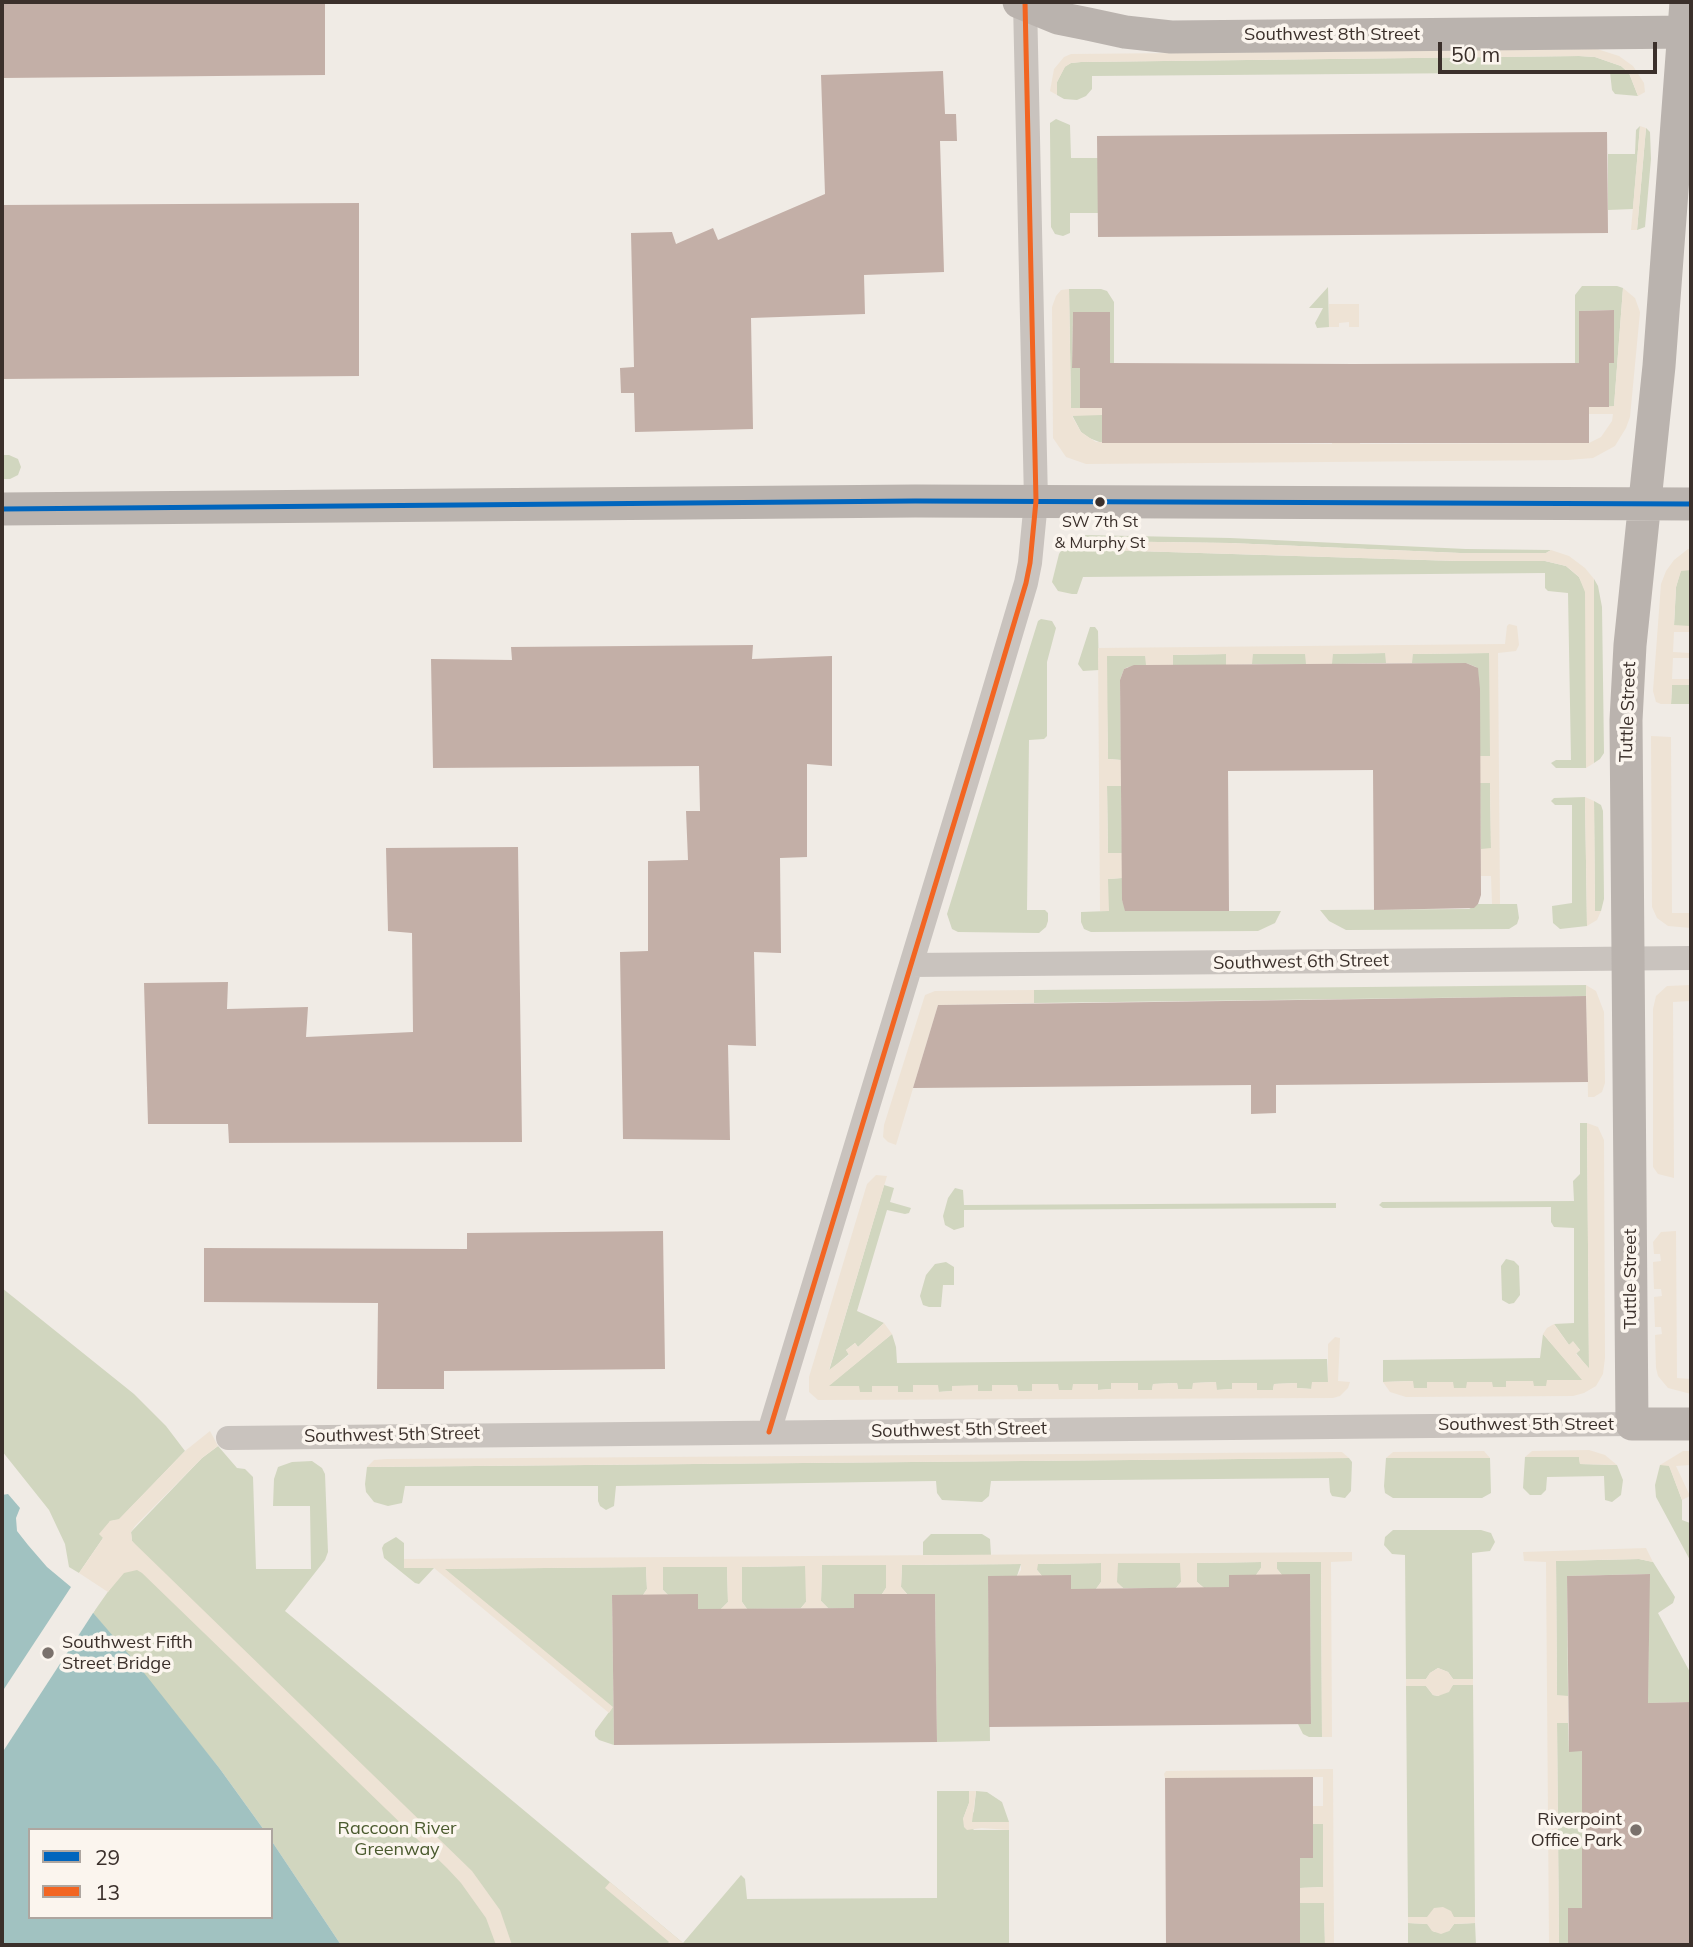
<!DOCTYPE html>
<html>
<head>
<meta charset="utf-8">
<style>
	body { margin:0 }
	#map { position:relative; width:1693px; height:1947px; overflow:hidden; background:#f0ebe5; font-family:Mulish,sans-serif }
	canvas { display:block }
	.frame { position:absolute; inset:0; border:4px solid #3b302b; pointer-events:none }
	.legend { position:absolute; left:28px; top:1828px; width:245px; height:91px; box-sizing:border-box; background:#fbf5ee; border:2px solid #aea6a0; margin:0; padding:9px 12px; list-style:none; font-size:21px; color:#3b302b }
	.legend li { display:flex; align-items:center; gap:14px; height:35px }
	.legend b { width:35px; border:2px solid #aea6a0 }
	.scale { position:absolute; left:1438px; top:42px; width:219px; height:32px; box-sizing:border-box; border:4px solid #3b302b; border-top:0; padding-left:9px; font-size:21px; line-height:24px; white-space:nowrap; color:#3b302b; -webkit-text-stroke:5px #fbf5ee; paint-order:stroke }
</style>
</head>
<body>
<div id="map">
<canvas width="1693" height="1947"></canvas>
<div class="frame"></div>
<ul class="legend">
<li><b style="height:9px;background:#0065bd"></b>29</li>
<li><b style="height:9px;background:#f26522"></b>13</li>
</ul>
<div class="scale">50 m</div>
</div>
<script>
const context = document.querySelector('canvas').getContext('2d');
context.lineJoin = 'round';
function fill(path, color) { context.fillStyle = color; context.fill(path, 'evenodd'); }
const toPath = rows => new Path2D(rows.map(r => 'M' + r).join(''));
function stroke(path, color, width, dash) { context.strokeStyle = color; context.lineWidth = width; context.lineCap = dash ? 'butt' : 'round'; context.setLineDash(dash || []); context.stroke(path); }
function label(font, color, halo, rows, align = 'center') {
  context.font = font + ' Mulish,sans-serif'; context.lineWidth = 7; context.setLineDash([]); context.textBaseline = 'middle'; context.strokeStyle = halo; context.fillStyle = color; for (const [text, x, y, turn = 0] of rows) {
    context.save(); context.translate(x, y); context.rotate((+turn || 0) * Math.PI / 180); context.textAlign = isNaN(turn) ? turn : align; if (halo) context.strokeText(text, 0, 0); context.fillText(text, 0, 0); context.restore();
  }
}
const green = toPath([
	[1579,56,1595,57,1621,66,1629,73,1638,96,1615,94,1612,90,1610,72,1092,76,1092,89,1086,96,1077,100,1064,99,1057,95,1057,82,1065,66,1071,63,1081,62],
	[1056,119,1070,125,1071,158,1098,158,1098,213,1070,213,1070,233,1063,236,1055,234,1051,227,1050,131,1050,123],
	[1640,126,1633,209,1608,210,1608,154,1635,154,1636,130],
	[1646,128,1650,132,1651,159,1645,227,1637,230],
	[1582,286,1617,286,1623,288,1614,407,1609,407,1609,363,1614,362,1613,310,1579,311,1579,363,1575,363,1575,295],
	[1328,287,1329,327,1317,328,1315,323,1323,308,1309,308],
	[1069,289,1101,289,1107,291,1114,302,1114,363,1110,363,1110,313,1073,312,1072,368,1080,368,1080,408,1071,408],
	[1072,415,1102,415,1102,443,1089,438,1081,432],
	[2,455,9,455,18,459,21,467,18,475,10,479,2,479],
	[1082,535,1230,538,1466,549,1551,550,1546,553,1460,553,1230,543,1087,541],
	[1067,541,1072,549,1457,561,1545,561,1566,566,1579,577,1586,592,1586,768,1556,768,1551,763,1556,760,1571,760,1568,593,1548,591,1545,588,1545,573,1083,577,1077,594,1072,594,1058,591,1052,582,1059,554],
	[1681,570,1691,570,1690,626,1674,626,1676,587],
	[1594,579,1598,586,1602,607,1604,753,1600,759,1594,763],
	[1041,619,1052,621,1056,628,1047,662,1047,736,1044,739,1029,740,1027,910,1045,910,1048,913,1048,921,1046,927,1039,933,958,932,952,929,947,914,1038,621],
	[1090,627,1095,627,1098,631,1099,670,1083,671,1078,664],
	[1386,653,1386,663,1332,664,1332,654],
	[1490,653,1490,756,1480,756,1478,670,1476,667,1466,663,1412,663,1412,654],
	[1226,654,1226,665,1173,665,1173,655],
	[1252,654,1306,654,1306,664,1252,664],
	[1106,656,1146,656,1146,665,1128,667,1124,669,1120,680,1121,760,1108,759],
	[1672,685,1691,685,1691,704,1671,704],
	[1490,782,1491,849,1481,849,1480,783],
	[1107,786,1121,786,1122,853,1108,853],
	[1585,797,1587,926,1560,929,1553,923,1552,906,1572,903,1572,805,1555,805,1551,801,1554,798],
	[1594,801,1601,805,1603,811,1604,899,1601,911,1595,911],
	[1122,878,1122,900,1126,909,1130,911,1281,911,1275,923,1258,931,1091,932,1084,929,1081,922,1081,912,1108,911,1108,879],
	[1478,904,1517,904,1519,918,1517,924,1509,929,1346,930,1329,921,1320,910,1469,909],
	[1586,985,1586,996,1034,1003,1034,990],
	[1580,1123,1587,1123,1589,1369,1576,1353,1580,1350,1573,1342,1569,1345,1554,1324,1574,1323,1574,1228,1554,1227,1551,1222,1551,1207,1383,1208,1379,1205,1382,1202,1574,1201,1573,1181,1580,1174],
	[884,1185,894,1188,890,1202,911,1208,909,1213,905,1214,887,1210,857,1311,884,1323,858,1347,855,1343,846,1350,849,1354,829,1371],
	[955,1188,963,1190,964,1205,1336,1203,1336,1208,964,1210,964,1227,954,1230,945,1225,943,1216,948,1198],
	[1506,1259,1514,1261,1519,1266,1520,1295,1514,1303,1509,1304,1502,1300,1501,1266],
	[946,1262,954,1267,954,1285,943,1285,941,1307,929,1307,923,1305,920,1296,926,1275,935,1264],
	[2,1288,134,1394,166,1426,185,1451,119,1520,110,1521,103,1538,79,1573,69,1567,65,1544,49,1510,2,1451],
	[892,1334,896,1347,897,1363,1327,1359,1328,1382,1312,1389,1297,1388,1297,1383,1274,1384,1273,1390,1256,1390,1256,1383,1233,1383,1232,1389,1216,1390,1216,1382,1194,1383,1193,1389,1178,1389,1177,1383,1153,1384,1152,1390,1138,1390,1137,1383,1112,1383,1111,1389,1098,1390,1098,1384,1073,1384,1073,1390,1058,1390,1058,1385,1032,1385,1032,1391,1018,1391,1017,1385,992,1385,992,1391,978,1391,978,1386,952,1386,952,1391,938,1392,938,1385,913,1386,913,1392,898,1392,898,1386,873,1386,873,1392,859,1392,859,1387,828,1386],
	[1543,1334,1583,1380,1548,1380,1547,1386,1533,1386,1533,1381,1506,1381,1506,1387,1492,1387,1492,1382,1467,1382,1467,1388,1453,1388,1453,1382,1428,1382,1427,1388,1413,1388,1413,1381,1383,1382,1383,1360,1540,1358],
	[218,1446,237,1468,245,1469,253,1477,256,1569,311,1569,310,1506,273,1506,274,1479,278,1467,292,1462,312,1461,322,1468,325,1474,328,1552,325,1560,285,1611,683,1943,741,1875,745,1879,747,1899,937,1898,937,1791,969,1791,969,1803,963,1819,974,1830,1009,1830,1009,1945,341,1945,271,1840,271,1830,264,1830,220,1769,93,1613,138,1549,132,1541,131,1532,202,1458],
	[1525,1457,1579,1457,1580,1464,1617,1465,1623,1480,1621,1495,1612,1502,1605,1500,1604,1476,1547,1477,1546,1490,1541,1495,1530,1495,1523,1488],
	[1349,1458,1352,1462,1351,1491,1345,1498,1332,1496,1330,1492,1329,1478,991,1481,989,1496,982,1502,942,1500,937,1493,936,1481,616,1486,614,1506,606,1510,600,1506,598,1501,598,1486,405,1486,402,1503,388,1506,374,1502,366,1492,365,1484,367,1467],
	[1386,1458,1490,1458,1491,1493,1482,1498,1393,1498,1385,1493,1384,1486],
	[1660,1465,1669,1465,1682,1500,1682,1520,1690,1523,1691,1562,1656,1497,1655,1485],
	[1393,1530,1481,1530,1491,1533,1495,1542,1490,1551,1472,1553,1473,1679,1453,1679,1448,1672,1438,1668,1430,1673,1426,1679,1406,1679,1405,1555,1392,1554,1384,1545,1385,1537],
	[931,1534,982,1534,990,1539,991,1555,923,1555,923,1542],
	[396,1537,404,1543,404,1568,434,1568,419,1584,415,1583,384,1558,382,1548,384,1544],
	[1639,1559,1653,1562,1675,1597,1673,1603,1658,1613,1691,1674,1691,1702,1648,1703,1649,1574,1567,1576,1568,1696,1557,1696,1556,1561],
	[1261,1562,1261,1568,1256,1575,1229,1575,1229,1587,1204,1588,1197,1582,1197,1563],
	[1277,1562,1321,1562,1322,1737,1309,1737,1303,1734,1298,1724,1311,1723,1310,1575,1282,1575,1277,1569],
	[1101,1563,1101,1582,1096,1589,1071,1589,1042,1576,1037,1570,1037,1564],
	[1117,1563,1181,1563,1181,1582,1176,1588,1123,1588,1117,1583],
	[1021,1564,1017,1576,988,1577,990,1741,937,1742,935,1594,907,1594,901,1587,902,1565],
	[822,1565,886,1565,886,1588,882,1594,854,1594,854,1608,828,1608,821,1601],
	[806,1566,806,1602,801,1608,747,1609,742,1602,741,1567],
	[646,1567,647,1589,643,1595,612,1596,614,1745,599,1740,595,1736,595,1731,612,1708,444,1569],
	[663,1567,727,1567,728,1602,721,1609,698,1609,668,1595,663,1590],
	[1453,1685,1473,1685,1475,1917,1408,1917,1406,1686,1426,1686,1433,1695,1438,1696],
	[1557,1723,1568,1723,1569,1751,1582,1751,1582,1908,1568,1909,1568,1945,1559,1945],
	[976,1791,987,1792,1002,1802,1009,1822,972,1823,971,1817,974,1811],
	[1323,1823,1323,1887,1300,1888,1300,1858,1313,1824],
	[1300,1903,1324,1903,1325,1945,1300,1945],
	[1408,1923,1428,1924,1434,1932,1449,1931,1454,1924,1475,1923,1476,1945,1408,1945]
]);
const plaza = toPath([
	[1597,49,1619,56,1633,66,1644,83,1645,92,1638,96,1629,73,1621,66,1595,57,1579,56,1081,62,1071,63,1065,67,1057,82,1057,95,1050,91,1054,69,1064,57,1071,54],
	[1640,126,1646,128,1637,230,1631,230],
	[1623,288,1635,298,1640,312,1630,417,1626,428,1615,446,1593,458,1568,460,1086,464,1066,457,1053,438,1052,307,1056,296,1061,290,1069,289,1071,408,1102,408,1102,415,1072,416,1081,432,1096,442,1332,444,1333,404,1359,364,1360,444,1589,443,1601,437,1612,421,1613,414,1589,414,1588,407,1614,406],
	[1329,304,1359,304,1359,327,1349,327,1349,322,1339,323,1339,327,1329,327],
	[1082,535,1088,541,1230,543,1460,553,1546,553,1551,550,1569,556,1585,568,1594,579,1594,763,1586,768,1585,592,1579,577,1566,566,1545,561,1457,561,1072,549,1067,541],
	[1688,549,1691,549,1691,570,1681,571,1676,587,1674,625,1690,626,1691,622,1691,635,1690,632,1674,632,1673,652,1690,653,1691,650,1691,661,1690,658,1673,658,1672,679,1691,679,1691,675,1691,688,1690,685,1672,685,1671,704,1661,704,1656,702,1653,691,1661,584,1666,571,1674,560],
	[1509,624,1517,626,1519,645,1516,651,1498,653,1500,904,1492,904,1491,876,1481,876,1481,849,1491,848,1490,783,1480,783,1480,756,1490,756,1489,653,1413,654,1412,663,1386,663,1385,653,1333,654,1332,664,1306,664,1305,654,1253,654,1252,664,1226,665,1226,654,1173,655,1173,665,1146,665,1145,656,1107,656,1108,759,1121,760,1121,786,1107,786,1108,853,1122,853,1122,878,1108,879,1109,911,1100,911,1098,648,1505,644,1507,626],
	[1651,736,1671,737,1672,913,1691,913,1691,928,1668,926,1657,918,1652,907],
	[1585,797,1594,801,1595,911,1601,911,1597,920,1587,926],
	[1586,985,1596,991,1604,1012,1605,1083,1602,1092,1594,1097,1588,1097],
	[1691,985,1691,1001,1673,1002,1674,1178,1658,1174,1653,1167,1653,1009,1656,996,1667,986],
	[1034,990,1034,1003,938,1005,896,1145,888,1142,883,1137,884,1125,925,995,935,991],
	[1587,1123,1598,1127,1604,1140,1605,1358,1603,1374,1596,1386,1584,1393,1573,1396,1406,1397,1390,1392,1383,1382,1413,1381,1414,1388,1427,1388,1427,1382,1453,1382,1454,1388,1466,1388,1467,1382,1492,1382,1493,1387,1506,1387,1506,1381,1533,1381,1534,1386,1546,1386,1547,1380,1582,1380,1543,1334,1547,1328,1554,1324,1569,1345,1573,1341,1580,1350,1576,1354,1589,1368],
	[876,1175,887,1176,829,1370,849,1355,846,1350,855,1343,858,1347,884,1323,892,1334,829,1386,859,1386,860,1392,872,1392,872,1386,898,1386,898,1392,913,1392,913,1385,938,1385,939,1392,952,1391,952,1386,978,1385,978,1391,992,1391,992,1385,1017,1385,1018,1391,1032,1391,1032,1384,1058,1384,1059,1390,1072,1390,1073,1384,1098,1384,1098,1390,1111,1389,1111,1383,1138,1383,1138,1390,1152,1390,1153,1384,1177,1383,1178,1389,1192,1389,1193,1383,1216,1382,1217,1390,1232,1389,1232,1383,1257,1383,1257,1390,1273,1390,1274,1384,1297,1383,1297,1388,1311,1389,1312,1382,1328,1382,1328,1344,1335,1337,1340,1338,1338,1381,1350,1382,1348,1388,1340,1396,1333,1398,818,1400,809,1392,809,1377,867,1184],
	[1676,1231,1677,1378,1691,1379,1691,1394,1668,1388,1658,1376,1656,1368,1655,1335,1662,1334,1661,1327,1655,1327,1654,1297,1662,1296,1661,1289,1654,1289,1653,1262,1661,1261,1660,1254,1654,1254,1653,1242,1661,1232],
	[210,1431,218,1446,202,1458,135,1526,131,1532,132,1541,472,1871,500,1910,512,1945,496,1945,486,1918,461,1883,447,1868,142,1573,137,1570,124,1573,108,1592,79,1573,103,1538,99,1534,110,1521,119,1519,185,1451],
	[1589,1450,1605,1455,1617,1465,1580,1464,1579,1457,1525,1457,1532,1451],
	[1484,1451,1490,1458,1386,1458,1393,1452],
	[1683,1451,1691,1451,1691,1465,1676,1466,1690,1496,1682,1500,1669,1466,1660,1465],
	[1342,1452,1349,1458,367,1467,374,1460,387,1459],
	[1646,1548,1653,1562,1639,1559,1556,1561,1557,1695,1568,1696,1568,1723,1557,1723,1559,1945,1549,1945,1546,1562,1524,1561,1523,1552],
	[1352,1552,1352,1561,1331,1562,1332,1737,1322,1737,1321,1562,1277,1562,1277,1569,1282,1575,1256,1575,1261,1568,1261,1562,1197,1563,1197,1582,1204,1588,1176,1588,1181,1582,1180,1563,1118,1563,1117,1582,1123,1588,1096,1589,1101,1582,1101,1563,1038,1564,1037,1570,1042,1576,1017,1576,1021,1570,1021,1564,902,1565,901,1587,907,1594,882,1594,886,1588,886,1565,822,1565,821,1601,828,1608,801,1608,806,1602,805,1566,742,1567,742,1602,747,1609,721,1609,728,1602,727,1567,663,1567,663,1590,668,1595,643,1595,647,1589,646,1567,445,1569,613,1707,609,1713,434,1568,404,1568,404,1559],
	[1438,1668,1448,1672,1453,1679,1473,1679,1473,1685,1453,1685,1449,1692,1438,1696,1433,1695,1426,1686,1406,1686,1406,1679,1426,1679,1430,1673],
	[1333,1769,1334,1945,1325,1945,1324,1903,1300,1903,1300,1888,1323,1887,1323,1824,1313,1824,1313,1806,1323,1806,1323,1777,1165,1778,1164,1774,1166,1771],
	[969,1791,976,1791,972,1822,1009,1822,1009,1830,982,1828,967,1830,964,1827,963,1819,969,1803],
	[610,1882,683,1943,686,1945,666,1945,669,1942,605,1888],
	[1443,1907,1451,1911,1454,1917,1475,1917,1475,1923,1454,1924,1449,1931,1441,1934,1432,1931,1427,1924,1408,1923,1408,1917,1427,1917,1434,1908]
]);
const water = toPath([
	[8,1494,20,1508,16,1518,17,1531,28,1545,47,1567,71,1587,137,1664,220,1769,264,1830,30,1830,30,1917,271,1917,271,1840,341,1945,2,1945,2,1495]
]);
const pier = toPath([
	[73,1584,95,1610,2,1753,2,1692]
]);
const building = toPath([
	[2,2,325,2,325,75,2,78],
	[943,71,945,114,956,114,957,141,940,141,944,272,864,275,865,314,751,318,753,429,635,432,634,393,621,393,620,368,634,367,631,233,672,232,676,244,713,228,718,240,825,194,821,75],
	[1607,132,1608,233,1098,237,1097,136],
	[359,203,359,376,2,379,2,205],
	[1614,310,1614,363,1609,363,1609,407,1589,407,1589,443,1102,443,1102,408,1080,408,1080,368,1072,368,1073,312,1110,312,1110,363,1355,364,1579,363,1579,311],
	[753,645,752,659,832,656,832,766,807,764,807,857,780,858,781,953,754,952,756,1046,728,1045,730,1140,623,1139,620,952,648,951,648,861,688,860,686,811,700,811,699,766,433,768,431,659,512,660,511,647],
	[1466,663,1478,668,1480,689,1481,895,1478,904,1474,908,1374,910,1373,770,1228,771,1229,911,1125,911,1122,900,1120,680,1124,669,1134,665,1146,665],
	[518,847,522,1142,229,1143,228,1124,148,1124,144,983,228,982,227,1009,308,1007,306,1037,413,1032,412,933,388,931,386,848],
	[1586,996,1588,1082,1276,1085,1276,1113,1251,1114,1251,1085,913,1088,938,1005],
	[663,1231,665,1369,444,1371,444,1389,377,1389,378,1303,204,1302,204,1248,467,1249,467,1233],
	[1310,1574,1311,1724,989,1727,988,1576,1071,1575,1071,1589,1229,1587,1229,1575],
	[1650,1574,1648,1703,1691,1702,1691,1945,1568,1945,1568,1908,1582,1908,1582,1751,1569,1752,1567,1576],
	[698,1594,698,1609,854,1608,854,1594,935,1594,937,1742,614,1745,612,1595],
	[1313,1777,1313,1858,1300,1858,1300,1945,1166,1945,1165,1778]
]);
const street = toPath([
	[911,965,1691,958],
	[769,1432,982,731,1026,583,1030,563,1036,501,1025,2],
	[228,1438,1632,1424]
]);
const secondary = toPath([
	[1019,2,1058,18,1088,24,1125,32,1171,37,1691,32],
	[1686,2,1659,366,1630,645,1626,720,1632,1424,1691,1424],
	[2,509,915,501,1691,504]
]);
const bus1 = toPath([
	[2,509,915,501,1691,504]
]);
const bus2 = toPath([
	[769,1432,982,731,1026,583,1030,563,1036,501,1025,2]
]);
const markers = [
	[1100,502,6,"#3b302b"],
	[48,1653,7,"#7a716c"],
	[1636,1830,7,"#7a716c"]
];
const busNames = [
	["SW 7th St",1100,522],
	["& Murphy St",1100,543]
];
const streetNames = [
	["Southwest 8th Street",1332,35],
	["Tuttle Street",1628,712,-88],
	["Southwest 6th Street",1301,962,-1],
	["Tuttle Street",1631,1279,-90],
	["Southwest 5th Street",1526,1425],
	["Southwest 5th Street",959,1430,-1],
	["Southwest 5th Street",392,1435,-1]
];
const poiNames = [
	["Southwest Fifth",62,1643],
	["Street Bridge",62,1664],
	["Riverpoint",1622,1820,"right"],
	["Office Park",1622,1841,"right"]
];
const parkNames = [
	["Raccoon River",397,1829],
	["Greenway",397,1850]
];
fill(green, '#d1d6bf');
fill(plaza, '#eee3d5');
fill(water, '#a1c2c1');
fill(pier, '#f0ebe5');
fill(building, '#c3afa7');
stroke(street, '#c9c3be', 24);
stroke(secondary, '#bab3ae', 33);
stroke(bus1, '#0065bd', 5);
stroke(bus2, '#f26522', 5);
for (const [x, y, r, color] of markers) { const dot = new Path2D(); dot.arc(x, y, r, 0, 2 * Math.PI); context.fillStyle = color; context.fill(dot); stroke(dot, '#fbf5ee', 2.5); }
label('16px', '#3b302b', '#fbf5ee', busNames);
label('18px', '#3b302b', '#fbf5ee', streetNames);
label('18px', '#3b302b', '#fbf5ee', poiNames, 'left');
label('18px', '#4a5a2e', '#fbf5ee', parkNames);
</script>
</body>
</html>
